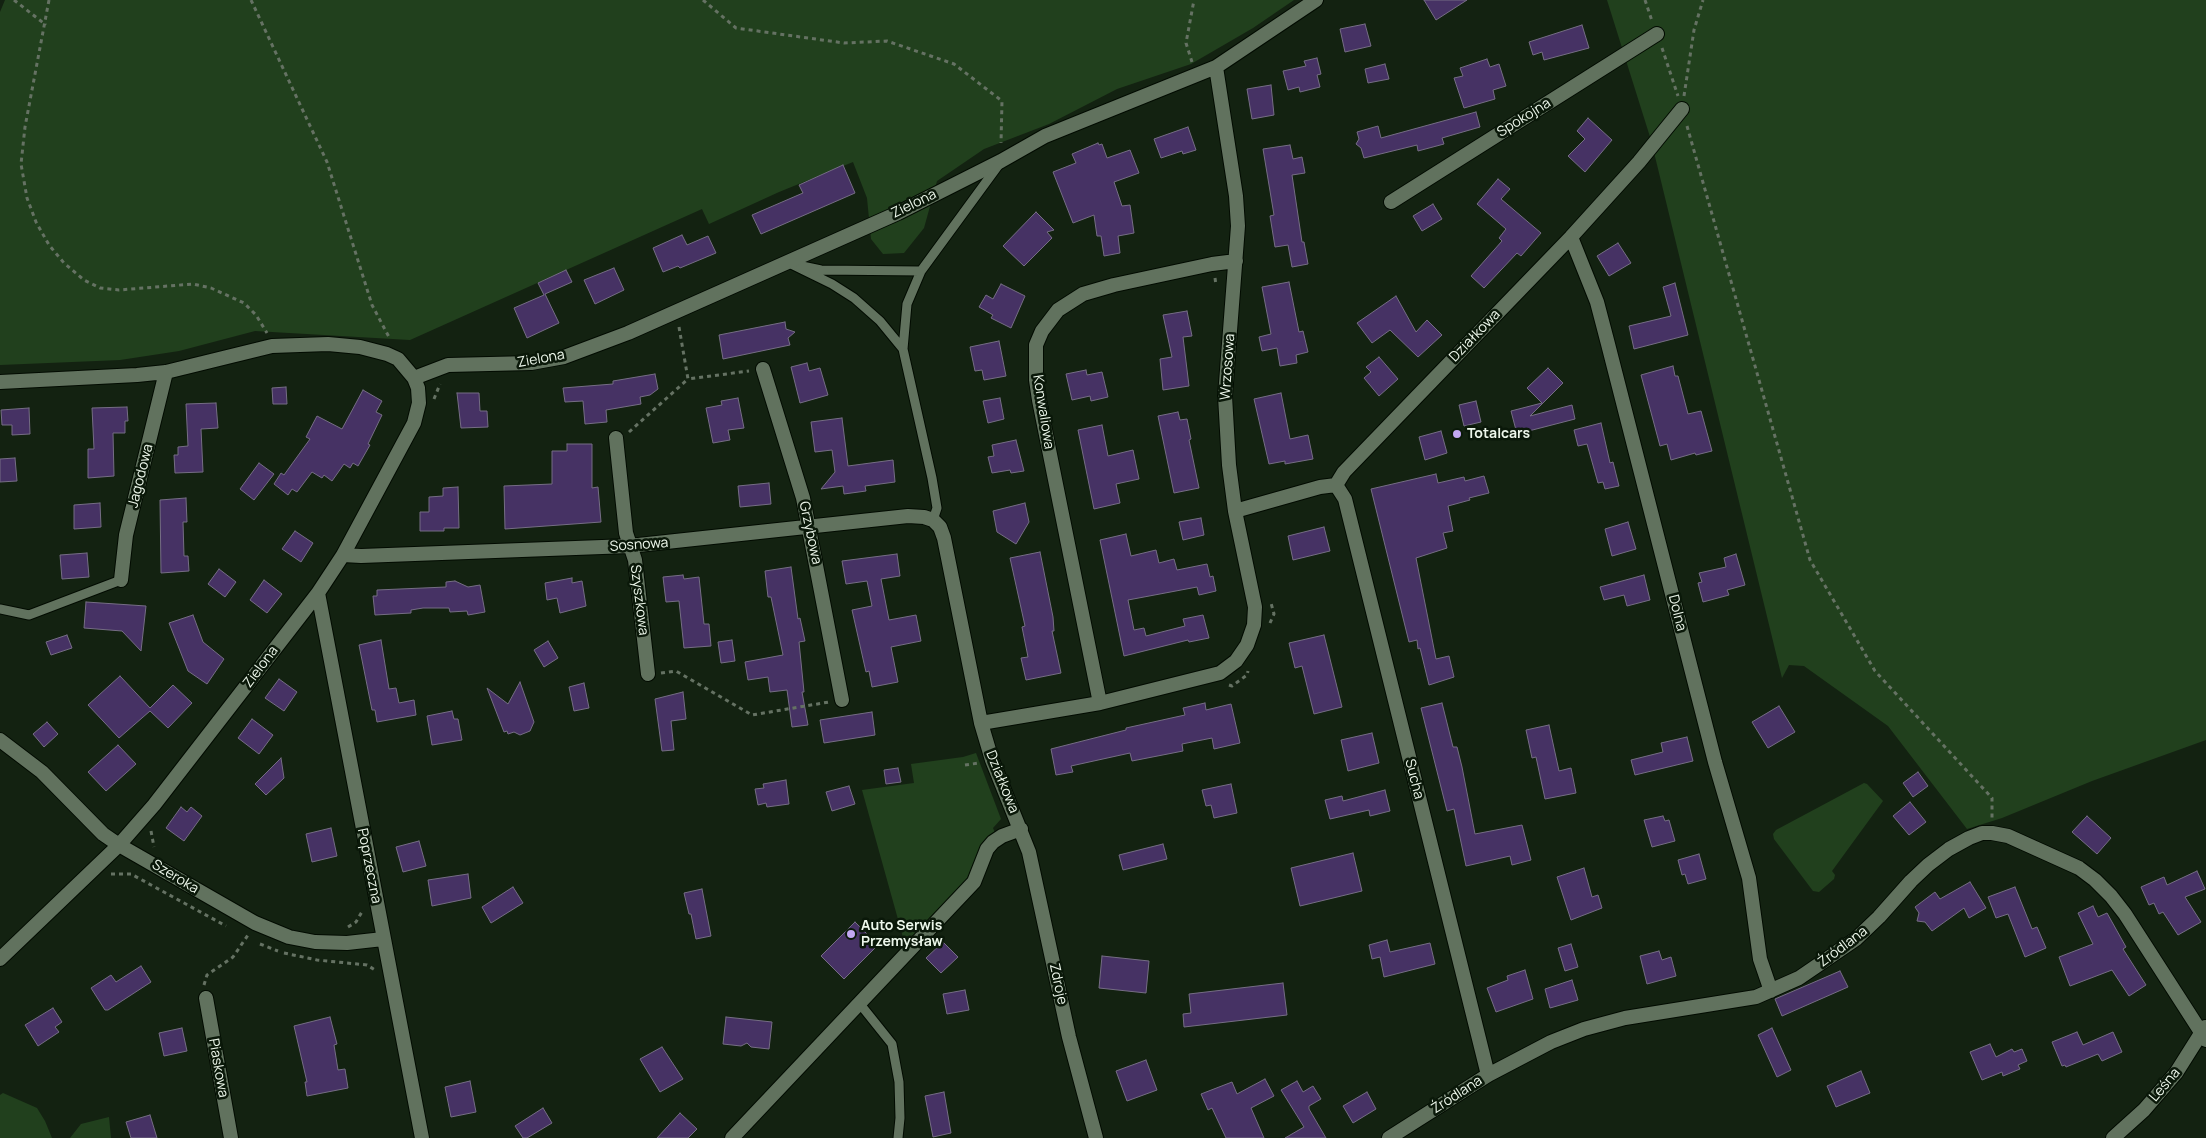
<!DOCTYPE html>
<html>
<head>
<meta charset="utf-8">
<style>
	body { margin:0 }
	canvas { display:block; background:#132211 }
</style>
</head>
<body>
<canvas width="2206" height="1138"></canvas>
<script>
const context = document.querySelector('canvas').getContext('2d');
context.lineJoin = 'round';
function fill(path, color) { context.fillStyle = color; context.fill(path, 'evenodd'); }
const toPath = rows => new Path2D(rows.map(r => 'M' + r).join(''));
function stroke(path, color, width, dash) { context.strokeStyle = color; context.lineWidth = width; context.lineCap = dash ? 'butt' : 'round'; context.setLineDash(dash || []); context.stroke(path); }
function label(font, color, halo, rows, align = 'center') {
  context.font = font + ' Manrope,sans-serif'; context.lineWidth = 5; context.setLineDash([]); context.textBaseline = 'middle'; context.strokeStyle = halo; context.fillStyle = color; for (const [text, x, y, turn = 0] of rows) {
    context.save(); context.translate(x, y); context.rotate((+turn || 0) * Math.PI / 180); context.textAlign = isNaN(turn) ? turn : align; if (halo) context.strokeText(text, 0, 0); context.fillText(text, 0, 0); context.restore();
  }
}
const green = toPath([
	[5,0,1294,0,1253,28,1191,64,1117,89,1049,124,984,149,937,181,924,228,904,253,883,254,871,239,867,198,853,162,779,192,709,224,702,209,410,340,255,331,179,351,120,360,0,365,0,12],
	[1607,0,2206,0,2206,740,2092,781,2002,818,1967,829,1888,726,1804,666,1789,665,1782,678,1651,140],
	[976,753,1001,819,993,828,995,833,972,877,906,948,862,790,914,783,911,764,963,757],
	[1864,783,1867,784,1883,801,1832,871,1835,875,1834,879,1819,892,1813,891,1774,839,1773,834,1776,830],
	[3,1093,37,1108,45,1121,52,1138,0,1138,0,1095],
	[109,1117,111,1138,70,1138,81,1124]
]);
const building = toPath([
	[1424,0,1467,0,1436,20,1424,0],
	[1365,24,1371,46,1345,52,1340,29,1365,24],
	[1582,25,1589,48,1544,60,1542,52,1533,55,1529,42,1582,25],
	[1317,58,1321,74,1317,75,1320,87,1300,92,1299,87,1288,90,1283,71,1306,66,1304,61,1317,58],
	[1487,59,1490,67,1499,64,1506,86,1493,90,1495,99,1464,108,1454,78,1463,76,1460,68,1487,59],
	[1385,64,1389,79,1368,83,1365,69,1385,64],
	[1271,85,1274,115,1252,119,1247,89,1271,85],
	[1476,112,1480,127,1442,138,1444,144,1418,151,1417,145,1364,158,1361,148,1356,144,1359,139,1357,132,1378,126,1381,138,1476,112],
	[1588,118,1612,140,1585,172,1568,156,1585,139,1577,131,1588,118],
	[1188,127,1196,150,1183,154,1182,151,1161,158,1154,139,1188,127],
	[1098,143,1099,145,1102,144,1107,158,1130,150,1139,173,1114,182,1122,206,1130,205,1134,233,1118,236,1120,253,1104,256,1101,236,1097,236,1094,215,1073,223,1053,172,1076,163,1072,154,1098,143],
	[1290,145,1293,159,1302,157,1305,173,1292,175,1302,242,1304,242,1308,264,1292,267,1288,245,1275,247,1270,216,1274,215,1263,149,1290,145],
	[843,165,855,193,761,234,752,215,803,193,799,185,843,165],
	[1498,179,1510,189,1501,199,1541,233,1521,256,1517,253,1484,288,1471,276,1502,241,1499,238,1506,229,1477,204,1498,179],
	[1433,204,1442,219,1422,231,1413,216,1433,204],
	[1036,212,1054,230,1047,232,1052,238,1024,266,1003,246,1036,212],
	[682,235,687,245,708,236,716,253,680,268,678,266,663,272,653,248,682,235],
	[1618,243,1631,263,1609,276,1597,256,1618,243],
	[614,268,624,290,595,304,584,280,614,268],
	[566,270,572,282,545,294,559,323,527,338,514,308,544,295,538,283,566,270],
	[1289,282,1299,332,1303,331,1308,352,1296,355,1297,363,1280,366,1277,348,1262,351,1259,337,1271,334,1262,287,1289,282],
	[1675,283,1688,335,1634,349,1629,326,1671,316,1663,287,1675,283],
	[1001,284,1025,296,1011,328,991,318,993,315,979,307,986,295,993,299,1001,284],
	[1396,296,1416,332,1427,320,1442,335,1418,357,1390,330,1372,343,1357,323,1396,296],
	[1187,311,1192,336,1183,337,1189,386,1163,390,1160,359,1172,357,1163,315,1187,311],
	[785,322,786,329,795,332,788,338,790,345,723,359,719,335,785,322],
	[999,341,1006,376,984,380,982,370,975,371,970,347,999,341],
	[1379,357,1398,379,1379,396,1364,378,1371,372,1366,367,1379,357],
	[807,363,809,371,820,368,828,395,800,403,791,367,807,363],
	[1673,366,1675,376,1678,376,1688,414,1701,411,1712,451,1696,455,1695,453,1671,460,1667,444,1660,446,1641,375,1673,366],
	[1548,368,1563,383,1530,416,1572,405,1575,419,1517,434,1511,411,1542,403,1527,388,1548,368],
	[1086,370,1087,375,1102,372,1108,397,1091,401,1090,396,1072,400,1066,374,1086,370],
	[655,374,658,389,650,395,640,397,641,404,606,410,607,422,585,424,583,401,565,402,563,388,613,384,613,381,655,374],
	[286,387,287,404,273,404,272,388,286,387],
	[363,390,382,401,376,412,382,415,368,444,370,445,358,466,353,463,350,468,344,464,332,481,324,475,322,478,312,472,297,492,292,489,288,495,274,484,281,473,284,475,310,439,306,437,317,416,342,429,363,390],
	[457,393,479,393,480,411,487,411,488,427,461,428,457,393],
	[1281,393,1290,439,1308,435,1313,459,1285,464,1285,461,1269,464,1254,399,1281,393],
	[738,398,744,428,728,430,730,440,713,443,706,408,722,405,721,401,738,398],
	[1000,398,1004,419,988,423,983,401,1000,398],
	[1476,401,1481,422,1464,426,1459,405,1476,401],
	[216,403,218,428,201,429,203,472,175,473,174,455,178,455,178,447,188,446,186,404,216,403],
	[127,407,128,421,125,421,125,433,113,433,114,476,88,478,88,449,94,449,92,408,127,407],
	[29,408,30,434,12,435,12,425,2,425,1,410,29,408],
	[1178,412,1180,420,1187,419,1191,439,1189,440,1199,488,1174,493,1158,416,1178,412],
	[842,418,848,466,893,460,895,482,865,486,866,491,844,494,843,486,821,489,835,472,832,450,815,452,811,422,842,418],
	[1601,423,1610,463,1613,462,1619,486,1605,489,1603,482,1598,483,1587,444,1578,446,1574,430,1601,423],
	[1102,425,1108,456,1133,450,1139,479,1116,484,1120,503,1094,509,1078,430,1102,425],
	[1441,431,1447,453,1425,460,1419,437,1441,431],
	[1016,440,1024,471,1011,473,1010,470,992,473,988,457,994,456,992,445,1016,440],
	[567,444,592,444,592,488,598,487,601,522,505,529,504,486,552,484,552,451,567,451,567,444],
	[15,458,17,481,0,482,0,459,15,458],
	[259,463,274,474,254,500,240,489,259,463],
	[1436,474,1438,483,1464,477,1465,481,1484,476,1489,493,1469,498,1470,500,1448,506,1453,531,1443,533,1447,548,1416,558,1436,659,1449,656,1454,677,1429,685,1420,648,1418,649,1417,640,1409,642,1371,489,1436,474],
	[769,483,771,504,740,507,738,486,769,483],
	[458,487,459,528,444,528,444,531,420,531,420,512,429,512,429,497,443,496,443,488,458,487],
	[186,498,187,522,183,522,184,556,188,556,189,571,161,573,160,500,186,498],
	[100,503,101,527,74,529,74,505,100,503],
	[1025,503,1029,522,1016,544,997,532,993,511,1025,503],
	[1201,518,1204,535,1183,540,1179,522,1201,518],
	[1628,522,1636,549,1612,556,1605,529,1628,522],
	[1324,527,1330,551,1293,560,1288,536,1324,527],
	[295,531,313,543,301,562,282,549,295,531],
	[1126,534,1131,556,1156,550,1159,563,1174,559,1177,570,1207,564,1210,577,1213,576,1216,591,1199,595,1197,587,1128,600,1134,630,1144,628,1146,636,1185,626,1183,619,1203,615,1209,638,1189,642,1188,640,1124,656,1100,540,1126,534],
	[1040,552,1053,617,1054,631,1052,631,1061,673,1026,680,1021,658,1028,657,1022,627,1025,626,1010,558,1040,552],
	[87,553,89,577,62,579,60,555,87,553],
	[897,554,900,576,881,579,889,620,916,615,921,641,891,647,898,682,872,687,869,671,866,672,852,610,872,606,867,581,846,584,842,561,897,554],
	[1736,554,1745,585,1727,590,1729,595,1703,602,1698,583,1702,582,1699,573,1726,567,1724,558,1736,554],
	[791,567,798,619,800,618,805,641,799,642,804,692,802,692,808,725,792,727,787,690,770,692,768,677,748,680,745,662,783,655,771,597,768,597,765,571,791,567],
	[219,569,236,582,225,597,208,584,219,569],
	[683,575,684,579,699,577,704,624,709,624,711,646,684,648,679,601,666,602,663,577,683,575],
	[1644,575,1650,600,1627,606,1624,595,1604,600,1600,587,1644,575],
	[572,578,572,583,582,581,586,606,560,613,557,598,547,600,545,583,572,578],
	[264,580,282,594,267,613,250,600,264,580],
	[455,581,468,587,480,585,485,612,468,615,467,611,450,612,449,608,423,608,411,610,411,613,375,615,373,596,377,596,377,590,446,587,446,582,455,581],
	[86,602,146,606,141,651,122,631,84,628,86,602],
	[193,615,203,642,224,659,207,684,188,671,169,623,193,615],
	[67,635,72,648,51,655,46,642,67,635],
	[1324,635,1342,707,1314,714,1302,666,1295,668,1289,643,1324,635],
	[381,640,389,689,396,688,399,703,414,700,416,715,377,722,375,710,372,710,359,645,381,640],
	[732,640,735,661,721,663,718,642,732,640],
	[548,641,558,658,544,667,534,650,548,641],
	[120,676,150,708,173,685,192,703,168,728,150,711,119,738,88,705,120,676],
	[279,679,297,692,284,711,265,698,279,679],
	[520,682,534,722,530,731,520,735,514,732,508,734,507,731,504,732,487,688,508,704,520,682],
	[584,683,589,708,574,711,569,687,584,683],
	[683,692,686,719,671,721,674,750,662,751,655,699,683,692],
	[1205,703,1206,710,1231,704,1240,743,1214,749,1212,738,1182,744,1183,751,1132,761,1130,753,1071,766,1073,772,1056,775,1051,749,1126,730,1126,728,1185,715,1183,708,1205,703],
	[1442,703,1453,747,1457,747,1462,767,1475,834,1522,825,1531,860,1512,865,1510,856,1466,866,1454,809,1447,811,1421,708,1442,703],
	[1779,706,1795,732,1768,748,1752,722,1779,706],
	[452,711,454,719,458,719,462,740,432,745,427,716,452,711],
	[872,712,875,735,824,743,820,720,872,712],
	[252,719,273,735,259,754,238,738,252,719],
	[47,722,58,734,44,747,33,734,47,722],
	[1549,725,1559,771,1571,768,1576,793,1545,799,1536,757,1532,758,1526,730,1549,725],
	[1372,733,1379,763,1348,771,1341,740,1372,733],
	[1687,737,1693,761,1635,775,1631,760,1663,752,1661,743,1687,737],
	[118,745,136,764,106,791,88,772,118,745],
	[281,758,284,778,266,795,255,784,281,758],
	[898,768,901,782,886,784,884,770,898,768],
	[1918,772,1928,786,1913,797,1903,783,1918,772],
	[786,780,789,804,767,807,766,803,758,805,755,789,764,788,763,784,786,780],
	[1231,784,1237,813,1214,818,1211,805,1206,806,1202,790,1231,784],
	[849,786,855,804,832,811,826,792,849,786],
	[1385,790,1390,811,1370,816,1369,810,1330,819,1325,800,1342,796,1343,801,1385,790],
	[1910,802,1926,822,1909,835,1893,816,1910,802],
	[181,807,187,812,191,807,202,816,184,841,166,828,181,807],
	[1663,816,1665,821,1669,820,1675,841,1652,847,1644,820,1663,816],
	[2087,816,2111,838,2097,854,2072,832,2087,816],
	[331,828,337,856,312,862,306,834,331,828],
	[419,841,426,866,403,872,396,847,419,841],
	[1163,844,1167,859,1123,870,1119,855,1163,844],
	[1353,853,1362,891,1300,906,1291,868,1353,853],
	[1699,854,1706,879,1688,884,1685,874,1682,875,1678,860,1699,854],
	[1584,868,1592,897,1598,895,1602,908,1571,920,1557,877,1584,868],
	[2197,871,2205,889,2185,897,2201,922,2178,935,2163,912,2159,914,2154,903,2149,905,2141,887,2164,877,2167,885,2197,871],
	[468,874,471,898,432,906,428,880,468,874],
	[1970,882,1986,908,1969,918,1964,908,1932,931,1925,922,1917,921,1919,913,1915,907,1935,892,1940,899,1970,882],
	[513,887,523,903,491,923,482,907,513,887],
	[2015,887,2032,929,2037,927,2046,948,2025,957,2008,914,1996,918,1988,897,2015,887],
	[702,889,711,936,696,939,691,914,689,914,684,893,702,889],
	[2093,906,2098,917,2107,913,2126,947,2123,949,2146,985,2129,996,2112,970,2070,986,2059,957,2093,944,2078,913,2093,906],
	[855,922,878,945,844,979,821,956,855,922],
	[1387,940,1390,952,1430,943,1435,964,1384,977,1380,957,1372,959,1369,945,1387,940],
	[943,942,958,957,941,973,926,958,943,942],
	[1571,944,1578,967,1565,971,1558,948,1571,944],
	[1659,951,1662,960,1671,957,1676,976,1647,984,1640,956,1659,951],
	[1102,956,1149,961,1146,993,1099,988,1102,956],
	[141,966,151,982,108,1010,105,1010,91,988,111,975,116,982,141,966],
	[1525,970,1533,999,1496,1012,1487,988,1508,980,1507,976,1525,970],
	[1840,971,1848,987,1782,1016,1775,999,1840,971],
	[1572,980,1578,1000,1550,1008,1545,989,1572,980],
	[1283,983,1287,1015,1184,1027,1183,1014,1191,1013,1189,994,1283,983],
	[965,990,969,1010,947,1014,943,994,965,990],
	[53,1008,62,1022,55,1027,59,1032,38,1046,25,1025,53,1008],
	[330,1017,337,1044,334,1045,338,1070,345,1069,348,1088,307,1096,305,1082,307,1082,294,1026,330,1017],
	[726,1017,772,1022,769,1049,751,1047,747,1043,741,1046,723,1044,726,1017],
	[182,1028,187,1051,164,1056,159,1033,182,1028],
	[1772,1028,1791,1070,1777,1077,1758,1035,1772,1028],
	[2077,1032,2083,1045,2113,1032,2122,1052,2102,1061,2098,1054,2066,1067,2065,1065,2062,1066,2052,1042,2077,1032],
	[1990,1044,1996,1057,2012,1049,2014,1052,2022,1049,2027,1061,2018,1065,2020,1069,2003,1076,2002,1072,1982,1080,1970,1052,1990,1044],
	[662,1047,683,1079,660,1092,640,1059,662,1047],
	[1146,1060,1157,1090,1127,1101,1116,1071,1146,1060],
	[1861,1071,1870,1093,1836,1107,1827,1086,1861,1071],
	[1265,1079,1274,1096,1251,1108,1264,1138,1226,1138,1212,1108,1208,1110,1201,1094,1232,1082,1237,1094,1265,1079],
	[470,1081,476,1112,451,1117,445,1087,470,1081],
	[1297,1081,1303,1092,1313,1086,1321,1099,1309,1106,1309,1109,1326,1138,1285,1138,1304,1127,1281,1090,1297,1081],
	[944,1092,951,1133,933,1137,925,1096,944,1092],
	[1367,1092,1376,1109,1353,1123,1343,1106,1367,1092],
	[543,1108,552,1123,527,1138,523,1138,515,1126,543,1108],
	[680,1113,697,1129,688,1138,657,1138,680,1113],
	[150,1115,157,1138,131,1138,126,1122,150,1115]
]);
const path = toPath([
	[14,0,46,25],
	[49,0,25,127,21,164,27,198,36,222,49,245,64,263,84,280,100,288,119,290,193,284,211,288,244,303,256,315,267,333],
	[251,0,327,162,372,305,390,339],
	[703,0,736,28,844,43,887,41,954,64,1002,101,1001,143],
	[1645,0,1652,21],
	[1662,48,1678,96],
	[1192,62,1186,43,1194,0],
	[1684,96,1694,30,1703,0],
	[1687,126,1810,560,1875,671,1992,798,1992,819],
	[1215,278,1216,285],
	[679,327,688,379,749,371],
	[434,399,440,384],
	[629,432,688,379],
	[1270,623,1274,614,1271,603],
	[661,673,676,671,752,715,829,702],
	[1229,685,1232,686,1247,675,1248,671],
	[965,765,979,763],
	[151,831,154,847],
	[111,874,131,874,226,926],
	[348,927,356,922,363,910],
	[260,944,278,951],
	[284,953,317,960,367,965,375,970],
	[204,985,207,975,233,957,248,935]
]);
const service = toPath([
	[787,262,832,284,854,298,880,321,903,349],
	[802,266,821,270,921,271],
	[933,520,937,508,932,478,903,349,907,304,921,271,1000,163],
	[0,609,29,615,121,580],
	[860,1004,892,1044,899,1082,900,1118,898,1138]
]);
const minor = toPath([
	[1391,202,1657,34],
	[1571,237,1597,302,1608,344,1715,762,1749,878,1760,959,1771,991],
	[763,369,803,498,842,700],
	[414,378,448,365,531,363,564,357,628,333,898,213,1001,161,1045,136,1216,67,1316,0],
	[0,382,137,375,166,372,272,346,328,344,360,347,387,354,398,359,414,378,418,388,419,403,414,423,343,555,318,593,154,805,119,845,0,959],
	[616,438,626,533,635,560,648,674],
	[1336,485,1345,499,1488,1075],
	[1235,511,1320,487,1336,485,1344,472,1571,237,1639,162,1682,109],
	[343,555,361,556,629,546,908,516,924,517,933,520,940,527,944,538,981,723],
	[121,580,126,535,166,372],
	[318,593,422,1138],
	[1100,703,1039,400,1036,380,1036,345,1042,331,1058,310,1083,294,1114,285,1212,264,1236,261],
	[0,740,42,772,103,834,119,845,255,923,289,937,315,942,347,943,383,939],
	[206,998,231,1138],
	[732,1138,974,882,987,849,993,842,1002,836,1021,829],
	[1096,1138,1069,1037,1029,852,992,760,981,723,1100,703,1220,673,1236,661,1247,645,1254,625,1255,607,1235,511,1229,465,1225,396,1238,226,1236,196,1216,67],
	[1389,1138,1488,1075,1551,1042,1584,1029,1625,1018,1756,997,1799,978,1856,939,1879,917,1911,881,1928,865,1949,849,1969,838,1982,833,1992,833,2008,836,2079,868,2095,880,2111,896,2125,914,2206,1040],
	[2113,1138,2144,1110,2176,1073,2205,1027]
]);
const markers = [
	[1457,434,5,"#c2a7f2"],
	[851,934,5,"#c2a7f2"]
];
const streetNames = [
	["Spokojna",1524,118,-32],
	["Zielona",914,204,-26],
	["Działkowa",1475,336,-46],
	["Zielona",541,359,-10],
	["Wrzosowa",1228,367,-86],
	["Konwaliowa",1043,412,81],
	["Jagodowa",141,476,-76],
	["Grzybowa",810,533,78],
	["Sosnowa",639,545,-4],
	["Szyszkowa",639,600,83],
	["Dolna",1677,613,76],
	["Zielona",261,667,-53],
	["Sucha",1414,779,76],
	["Działkowa",1002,782,68],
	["Poprzeczna",369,866,79],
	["Szeroka",175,877,31],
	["Źródlana",1843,947,-37],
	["Zdroje",1058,984,78],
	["Piaskowa",218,1068,80],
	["Leśna",2165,1085,-50],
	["Źródlana",1457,1095,-33]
];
const poiNames = [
	["Totalcars",1467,434],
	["Auto Serwis",861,926],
	["Przemysław",861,942]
];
fill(green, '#21401d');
fill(building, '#463264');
stroke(building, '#756d84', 1);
stroke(service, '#020b01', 11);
stroke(minor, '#020b01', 16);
stroke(path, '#657263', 3, [4, 4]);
stroke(service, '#61725e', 9);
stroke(minor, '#61725e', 14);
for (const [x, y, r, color] of markers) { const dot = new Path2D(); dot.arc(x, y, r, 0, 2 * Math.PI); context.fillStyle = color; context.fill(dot); stroke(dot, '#0a1809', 2); }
label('14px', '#edf7eb', '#0a1809', streetNames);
label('bold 14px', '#edf7eb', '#0a1809', poiNames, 'left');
</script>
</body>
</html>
